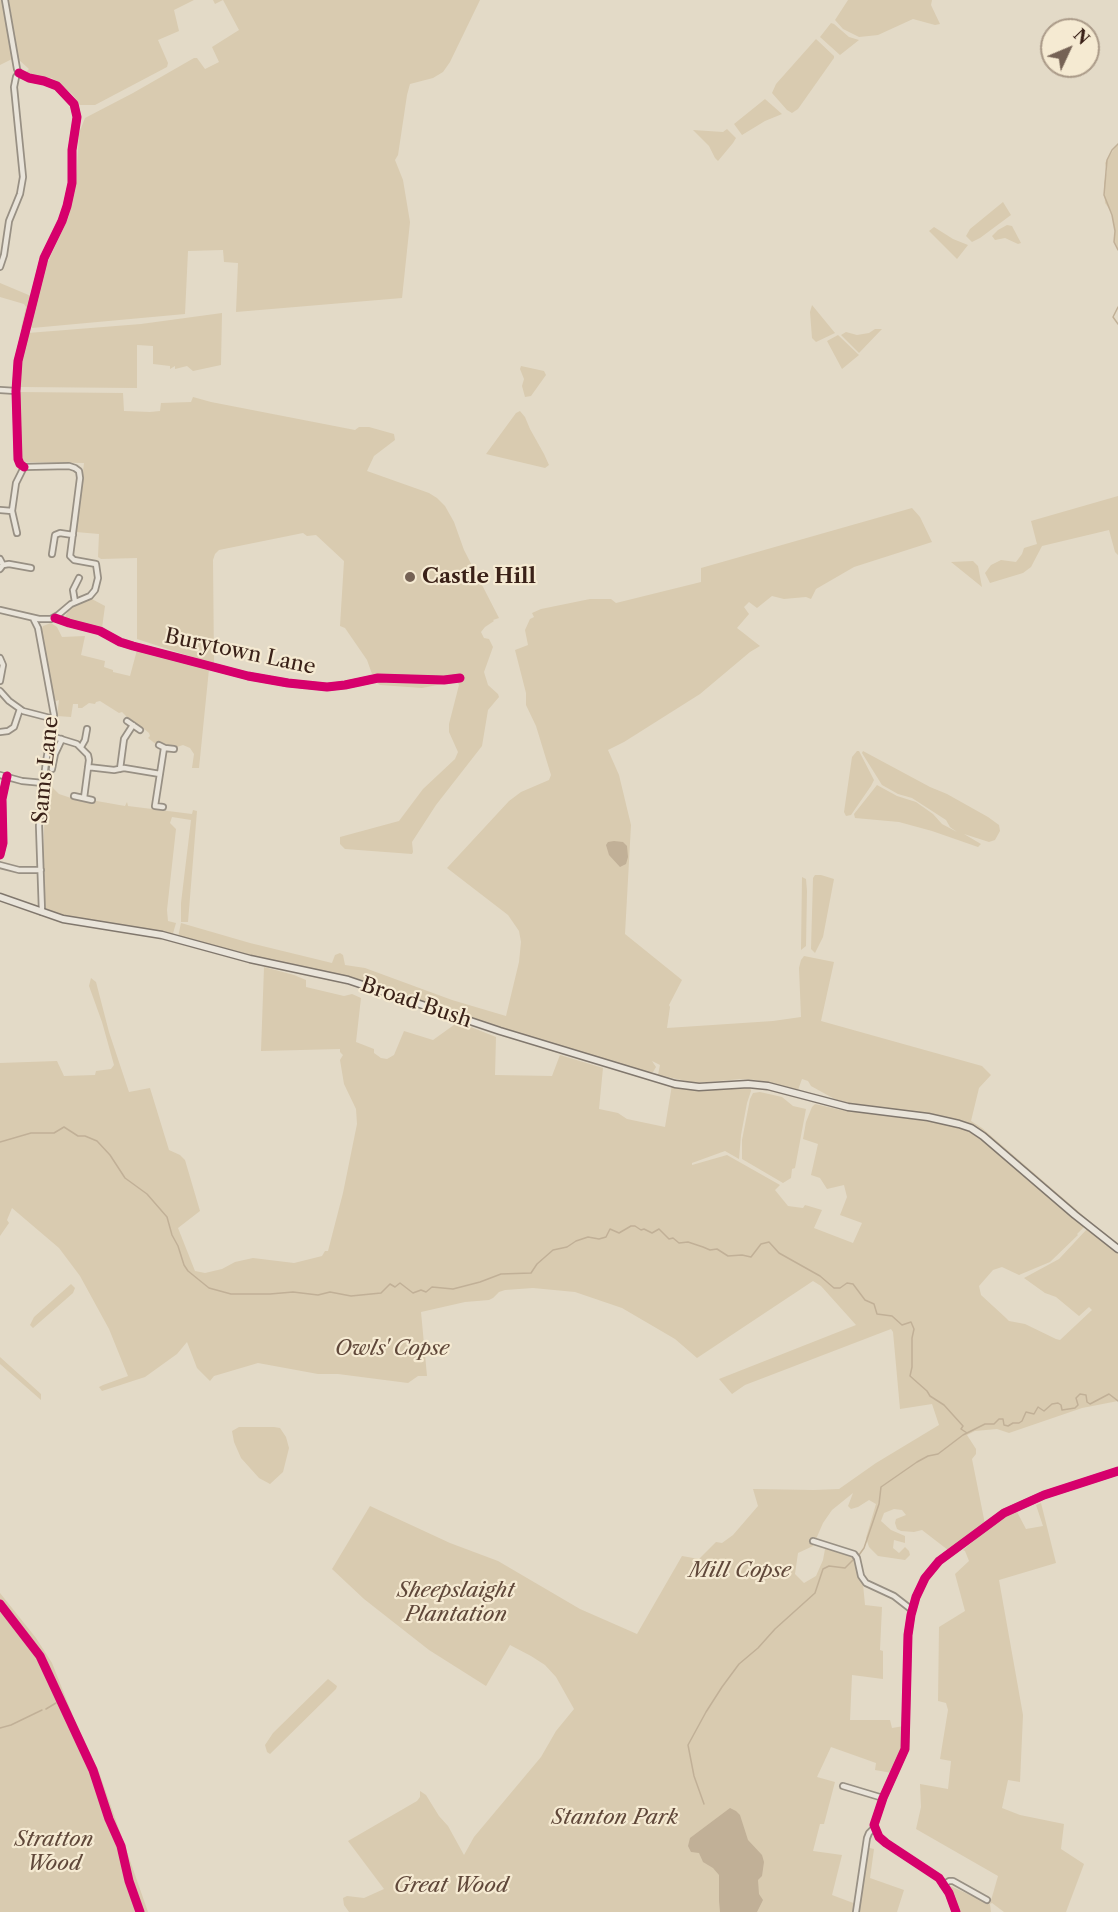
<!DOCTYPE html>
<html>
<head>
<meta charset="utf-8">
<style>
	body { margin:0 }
	#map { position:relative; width:1118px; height:1912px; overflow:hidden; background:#e3dac7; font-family:"Libre Caslon Text",serif }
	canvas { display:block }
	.north { position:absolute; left:1040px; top:18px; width:60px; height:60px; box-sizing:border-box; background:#f5ead2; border:2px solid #aa9a88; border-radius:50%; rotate:46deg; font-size:16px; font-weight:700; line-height:24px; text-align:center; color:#3a2118 }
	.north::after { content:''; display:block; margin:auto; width:21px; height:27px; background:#756255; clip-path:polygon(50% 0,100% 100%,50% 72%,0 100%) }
</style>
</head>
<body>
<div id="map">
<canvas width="1118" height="1912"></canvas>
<div class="north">N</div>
</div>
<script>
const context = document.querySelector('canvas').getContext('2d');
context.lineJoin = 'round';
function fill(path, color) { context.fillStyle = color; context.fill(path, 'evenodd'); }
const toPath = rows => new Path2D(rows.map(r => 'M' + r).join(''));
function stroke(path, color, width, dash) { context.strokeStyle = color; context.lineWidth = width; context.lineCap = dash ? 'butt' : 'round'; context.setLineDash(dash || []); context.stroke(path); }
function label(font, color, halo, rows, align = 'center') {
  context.font = font + ' "Libre Caslon Text",serif'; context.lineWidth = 4.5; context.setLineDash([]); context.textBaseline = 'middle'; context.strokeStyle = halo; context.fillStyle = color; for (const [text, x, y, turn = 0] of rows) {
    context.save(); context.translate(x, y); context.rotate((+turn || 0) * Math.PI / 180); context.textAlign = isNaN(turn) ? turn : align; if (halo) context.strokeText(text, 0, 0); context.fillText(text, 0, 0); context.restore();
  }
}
const green = toPath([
	[0,0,2,0,12,59,0,65],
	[9,0,194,0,174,10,179,31,158,40,168,63,167,67,95,105,80,105,72,94,52,78,31,76,25,73,29,69,18,59],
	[213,0,480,0,450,62,443,72,433,78,410,84,407,95,398,155,395,160,403,180,410,222,402,298,236,312,238,263,224,262,223,250,188,251,185,314,32,328,30,325,46,266,69,216,77,169,79,133,85,118,133,93,194,58,197,58,205,69,219,62,212,47,239,30,223,0,215,4],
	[848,0,932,0,931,5,940,24,935,25,913,19,878,35,859,37,843,29,835,20],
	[831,23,834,24,849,37,859,40,840,55,820,37],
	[816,39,834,56,834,58,798,109,792,113,787,110,772,93,776,84],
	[765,99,782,114,765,121,742,135,734,124],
	[727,129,736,138,733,143,718,161,715,158,709,146,693,130,723,132],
	[1118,143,1118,250,1114,242,1115,231,1112,213,1105,203,1104,183,1107,171,1105,163],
	[1003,202,1011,215,980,238,972,242,966,236,970,229],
	[1007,225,1012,226,1021,243,1018,244,1005,238,995,240,992,236,998,230],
	[934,227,953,239,968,245,957,259,929,231],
	[0,283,31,296,23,328,21,328,26,307,24,304,0,297],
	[812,305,835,333,816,342,812,338,810,312],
	[222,313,221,365,193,371,187,366,175,369,175,366,170,369,170,366,153,364,153,346,137,345,137,388,20,387,21,364,28,333,141,324],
	[875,329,882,329,859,353,841,335,846,332,857,335,869,333],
	[838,335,859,355,842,369,827,341],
	[521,366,544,371,546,375,531,396,525,397,522,386,524,379,520,369],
	[18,392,123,393,124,411,150,412,160,411,161,403,191,402,193,397,211,402,355,430,359,427,369,427,394,434,395,440,374,456,367,471,429,493,437,498,445,506,454,522,464,550,499,618,493,620,494,621,485,627,481,632,484,638,489,639,493,647,484,672,488,685,498,694,499,697,488,710,482,746,436,805,412,842,413,852,412,854,345,849,340,844,340,837,399,821,423,789,455,759,458,752,449,732,449,724,459,685,457,681,422,688,380,685,377,683,379,679,391,674,372,674,367,660,345,628,340,626,344,561,316,535,307,536,303,533,219,550,215,554,213,560,214,664,137,639,137,558,101,559,98,557,99,534,76,532,84,463,22,462,21,424],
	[520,411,525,417,530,429,544,454,549,465,545,468,486,454,516,413],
	[1118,496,1118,555,1115,552,1109,530,1042,546,1031,567,1023,573,990,583,985,573,991,565,1001,560,1016,562,1022,554,1024,548,1037,544,1031,521],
	[912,508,920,517,932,542,854,567,816,589,811,599,806,597,784,599,772,596,757,608,749,602,744,607,749,614,737,628,760,646,750,652,700,694,624,742,608,750,619,775,631,825,625,934,682,980,669,1005,670,1007,667,1028,773,1021,801,1017,799,968,801,960,804,956,834,962,821,1021,982,1066,991,1075,979,1088,971,1121,982,1128,1092,1223,1089,1223,971,1124,956,1119,932,1115,861,1106,840,1102,811,1086,808,1081,802,1079,798,1090,756,1080,741,1079,696,1083,658,1075,660,1065,652,1061,656,1067,653,1072,646,1072,553,1044,342,975,292,966,178,937,181,923,250,943,332,963,335,955,340,953,343,955,345,965,365,968,452,1000,506,1016,519,962,521,942,519,931,508,915,447,868,509,801,521,792,549,780,551,775,536,726,526,705,526,693,515,650,528,645,525,630,530,619,534,617,532,613,541,609,590,599,611,599,616,603,701,582,701,568],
	[973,561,978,566,982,587,951,562],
	[90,598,105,606,102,628,68,621,65,617,70,607],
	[51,623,57,627,62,637,85,636,81,655,105,661,104,667,113,670,113,672,130,676,137,650,209,669,199,768,192,768,194,754,190,748,183,745,174,748,164,746,159,743,157,745,148,738,150,736,149,733,143,728,133,723,122,712,119,713,100,701,96,702,95,704,89,703,82,708,78,708,78,704,73,704,71,717,57,716,59,700,56,701,53,699,41,631,43,626],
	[53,744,57,747,51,771,53,788,59,794,71,798,74,797,125,806,127,802,128,806,192,814,193,810,197,811,188,922,181,922,181,903,191,820,172,817,170,823,176,829,167,910,168,921,176,923,172,937,123,925,70,918,49,912,45,909,43,869,45,796,48,764],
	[857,751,859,751,874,780,871,786,851,815,846,816,844,812,852,757],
	[863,751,930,787,947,794,988,817,999,825,1000,831,995,840,989,842,964,834,981,844,978,847,932,831,899,822,855,818,854,814,877,785,897,796,916,802,933,814,942,824,957,832,950,827,946,820,912,798,898,794,882,785,862,753],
	[815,875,821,875,834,879,823,937,815,953,811,949,813,878],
	[802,877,806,879,807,891,806,946,801,950],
	[264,967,294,975,306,980,306,987,344,996,352,994,361,998,356,1042,374,1049,374,1053,381,1058,387,1059,394,1055,404,1031,433,1040,458,1022,496,1037,495,1075,552,1076,560,1055,603,1068,599,1109,618,1113,627,1119,665,1127,672,1085,704,1090,750,1087,751,1091,747,1103,741,1135,739,1159,725,1151,692,1163,692,1165,727,1155,780,1185,775,1190,788,1206,803,1208,805,1205,822,1210,814,1228,853,1243,862,1223,840,1215,847,1197,844,1185,827,1189,820,1178,811,1175,818,1144,803,1139,806,1122,812,1107,815,1104,841,1110,930,1121,963,1127,976,1133,989,1143,1084,1227,1077,1234,1078,1235,1050,1262,1019,1275,1002,1267,993,1270,979,1286,981,1295,1006,1318,1009,1321,1025,1324,1056,1339,1060,1340,1092,1310,1089,1307,1079,1316,1056,1297,1045,1293,1024,1278,1059,1259,1087,1229,1118,1253,1118,1401,1082,1408,1009,1433,997,1429,975,1431,967,1435,976,1449,976,1454,972,1459,985,1524,956,1547,948,1550,922,1530,914,1532,901,1531,897,1529,895,1523,896,1519,906,1515,902,1510,894,1509,884,1513,881,1521,891,1530,905,1536,905,1543,894,1540,893,1548,899,1553,905,1547,909,1551,910,1555,905,1560,878,1556,869,1547,866,1538,876,1504,869,1500,858,1507,851,1509,848,1506,853,1493,832,1510,823,1523,813,1546,798,1553,795,1574,804,1583,816,1576,823,1560,825,1549,830,1547,854,1557,858,1575,863,1584,865,1605,882,1607,880,1650,883,1651,883,1679,852,1675,850,1720,890,1720,892,1728,904,1726,903,1749,892,1773,875,1770,876,1763,831,1747,817,1777,835,1782,824,1824,820,1824,813,1851,842,1855,832,1895,856,1904,866,1847,874,1849,870,1878,904,1890,897,1912,349,1912,344,1905,343,1898,347,1896,364,1898,384,1889,348,1841,417,1801,420,1797,420,1791,426,1795,439,1816,448,1826,464,1855,474,1837,541,1757,556,1731,574,1709,556,1677,545,1665,531,1656,510,1645,486,1686,429,1650,364,1599,332,1569,370,1506,450,1543,498,1561,580,1609,637,1634,682,1556,699,1559,716,1542,722,1543,733,1535,758,1506,753,1489,814,1490,839,1489,876,1463,939,1425,932,1404,900,1409,893,1332,891,1329,745,1385,732,1394,719,1379,856,1325,821,1286,813,1281,697,1358,675,1339,622,1308,575,1292,533,1288,505,1290,499,1292,493,1298,489,1300,465,1302,421,1312,427,1376,418,1376,408,1383,338,1374,318,1374,258,1363,214,1376,210,1381,197,1368,187,1342,177,1354,145,1377,102,1391,99,1387,103,1385,128,1376,109,1329,80,1276,59,1248,12,1208,7,1220,9,1223,0,1236,0,1063,57,1061,64,1076,95,1075,96,1071,111,1069,114,1065,102,1022,89,986,91,978,96,982,109,1032,129,1092,150,1088,169,1150,180,1155,185,1160,200,1211,178,1228,195,1271,205,1273,222,1269,235,1262,253,1258,294,1263,322,1256,325,1251,328,1251,343,1193,357,1124,356,1109,344,1084,340,1060,343,1055,340,1052,340,1049,261,1051],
	[760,1092,782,1097,793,1106,806,1109,795,1168,792,1169,791,1178,783,1183,742,1159,742,1140,750,1099,753,1093],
	[71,1284,75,1288,73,1293,33,1328,30,1325,34,1317],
	[0,1357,41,1394,41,1400,0,1364],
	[239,1427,274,1427,280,1428,286,1437,289,1448,283,1472,270,1484,259,1478,241,1458,234,1442,232,1431],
	[1041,1503,1056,1563,999,1580,1023,1715,1020,1782,1008,1780,1002,1808,1020,1815,1064,1824,1061,1849,1084,1864,1066,1912,1004,1912,992,1903,990,1904,991,1912,954,1912,948,1896,946,1884,990,1904,998,1876,916,1829,921,1807,920,1784,948,1789,951,1761,940,1759,948,1710,946,1703,938,1701,939,1627,965,1611,955,1574,969,1561,965,1551,963,1550,990,1527,1016,1510,1026,1529,1043,1526,1036,1505],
	[0,1593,36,1638,52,1663,77,1726,99,1772,148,1912,0,1912],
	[328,1679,337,1686,336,1689,270,1754,267,1752,265,1745,273,1733]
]);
const water = toPath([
	[614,841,623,842,627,846,628,857,626,864,620,867,609,855,606,845,608,842],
	[730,1808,736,1811,740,1815,748,1840,762,1855,764,1862,762,1876,758,1880,759,1894,763,1900,757,1912,720,1912,719,1901,719,1875,713,1868,703,1862,699,1853,691,1852,688,1846,690,1838]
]);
const stream = toPath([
	[1118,144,1112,150,1107,160,1104,195,1112,215,1115,231,1114,242,1118,250],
	[1118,307,1113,317,1118,324],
	[0,1142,31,1133,54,1133,64,1127,78,1136,85,1136,97,1141,110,1155,125,1178,147,1194,167,1217,172,1235,178,1246,184,1265,188,1271,209,1288,231,1294,270,1294,293,1292,318,1295,330,1292,351,1296,381,1293,390,1284,395,1287,400,1283,413,1293,421,1290,426,1292,432,1287,453,1289,480,1282,501,1274,531,1273,537,1264,553,1250,567,1247,576,1241,588,1237,599,1239,606,1237,610,1229,619,1233,631,1226,635,1226,641,1230,644,1229,652,1233,659,1229,669,1239,673,1238,679,1243,688,1242,703,1247,710,1250,717,1249,728,1256,742,1255,751,1257,761,1244,769,1242,779,1253,820,1276,834,1288,840,1288,847,1283,853,1284,865,1300,874,1304,877,1314,892,1316,902,1325,911,1322,914,1329,912,1338,912,1367,910,1376,927,1391,930,1396,944,1405,963,1426,961,1429,967,1433],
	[859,1555,864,1548,879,1504,881,1487,917,1462,928,1456,938,1454,963,1435,985,1424,994,1424,999,1419,1003,1419,1004,1425,1008,1426,1013,1423,1019,1423,1022,1421,1026,1412,1034,1414,1038,1407,1044,1411,1052,1404,1058,1403,1061,1405,1062,1410,1075,1408,1078,1405,1076,1398,1080,1394,1086,1395,1087,1402,1090,1404,1109,1394,1118,1401],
	[46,1709,56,1703],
	[0,1728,11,1725,42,1710],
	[704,1804,694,1776,688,1745,706,1712,722,1687,739,1664,758,1648,775,1629,815,1593,823,1569,829,1566,845,1568,854,1559]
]);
const street = toPath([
	[19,73,29,78,44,81,57,86,74,104,77,117,72,150,72,183,67,206,62,221,44,258,18,361,16,391,18,459,20,464,24,467],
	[0,267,4,255,9,221,20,194,23,177,14,87,16,77,19,73,17,69,5,0],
	[0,390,16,391],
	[0,510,12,511],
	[17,533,12,511,16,483,24,467],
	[52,554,55,535,60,533,73,535],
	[0,559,3,565,0,569],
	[3,565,9,564,31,568],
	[75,602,73,590,79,578],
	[0,610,39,619,51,619,58,615,71,604,90,596,95,590,98,578,96,564,74,560,70,556,80,478,79,471,75,468,69,466,24,467],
	[33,618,38,628,54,715,46,762,40,808,39,826,42,912],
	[55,618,69,623,100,631,120,642,133,646,248,676,288,683,327,687,345,685,378,678,444,680,460,678],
	[0,658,3,665,0,681],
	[0,691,9,701,23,711,54,719],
	[127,721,140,730],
	[0,732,8,731,14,727,20,709],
	[51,736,77,744,88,755,89,760,84,798],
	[159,745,165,748,174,749],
	[81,747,85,740,87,729],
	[88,767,114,770,124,768,160,774],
	[52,769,55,754,62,739],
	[120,769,124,739,133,725],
	[0,775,22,781,43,783],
	[74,796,92,800],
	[163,807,155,806,164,748],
	[0,855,3,843,2,799,7,776],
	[0,865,19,870,41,870],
	[813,1541,854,1554,857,1558,861,1576,866,1583,894,1596,912,1610],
	[843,1786,883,1798],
	[943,1885,949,1881,953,1881,987,1900],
	[856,1912,867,1838,869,1833,874,1828],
	[956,1912,949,1893,939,1878,886,1843,879,1837,874,1825,883,1798,905,1749,908,1635,911,1615,916,1597,925,1578,939,1561,1004,1513,1044,1495,1118,1471]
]);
const secondary = toPath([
	[0,897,63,919,162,935,250,959,348,980,500,1031,675,1084,699,1087,748,1084,768,1086,848,1107,928,1117,959,1124,971,1128,983,1136,1075,1215,1118,1249]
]);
const cycleway = toPath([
	[19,73,29,78,44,81,57,86,74,104,77,117,72,150,72,183,67,206,62,221,44,258,18,361,16,391,18,459,20,464,24,467],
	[55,618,69,623,100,631,120,642,133,646,248,676,288,683,327,687,345,685,378,678,444,680,460,678],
	[0,855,3,843,2,799,7,776],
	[0,1604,40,1656,93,1770,109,1819,121,1846,129,1881,140,1912],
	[956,1912,949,1893,939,1878,886,1843,879,1837,874,1825,883,1798,905,1749,908,1635,911,1615,916,1597,925,1578,939,1561,1004,1513,1044,1495,1118,1471]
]);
const markers = [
	[410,577,6,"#756255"]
];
const poiNames = [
	["Castle Hill",422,577]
];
const streetNames = [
	["Burytown Lane",240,652,12],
	["Sams Lane",46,770,-84],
	["Broad Bush",416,1003,19]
];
const parkNames = [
	["Owls' Copse",392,1349],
	["Mill Copse",740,1571],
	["Sheepslaight",456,1591],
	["Plantation",456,1615],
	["Stanton Park",615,1818],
	["Stratton",54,1840],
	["Wood",54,1864],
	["Great Wood",451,1886]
];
fill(green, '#d9cbb0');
fill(water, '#c1b097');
stroke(stream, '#c1b097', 1.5);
stroke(street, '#989084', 8);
stroke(secondary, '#80776d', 9);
stroke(street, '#e9e4da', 4.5);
stroke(secondary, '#e9e4da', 6);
stroke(cycleway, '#d6006c', 9);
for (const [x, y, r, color] of markers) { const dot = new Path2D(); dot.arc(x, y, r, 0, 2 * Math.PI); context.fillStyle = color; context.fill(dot); stroke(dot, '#f5ead2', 2); }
label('bold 21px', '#3a2118', '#f5ead2', poiNames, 'left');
label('21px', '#3a2118', '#f5ead2', streetNames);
label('italic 21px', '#60483a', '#f5ead2', parkNames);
</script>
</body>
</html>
